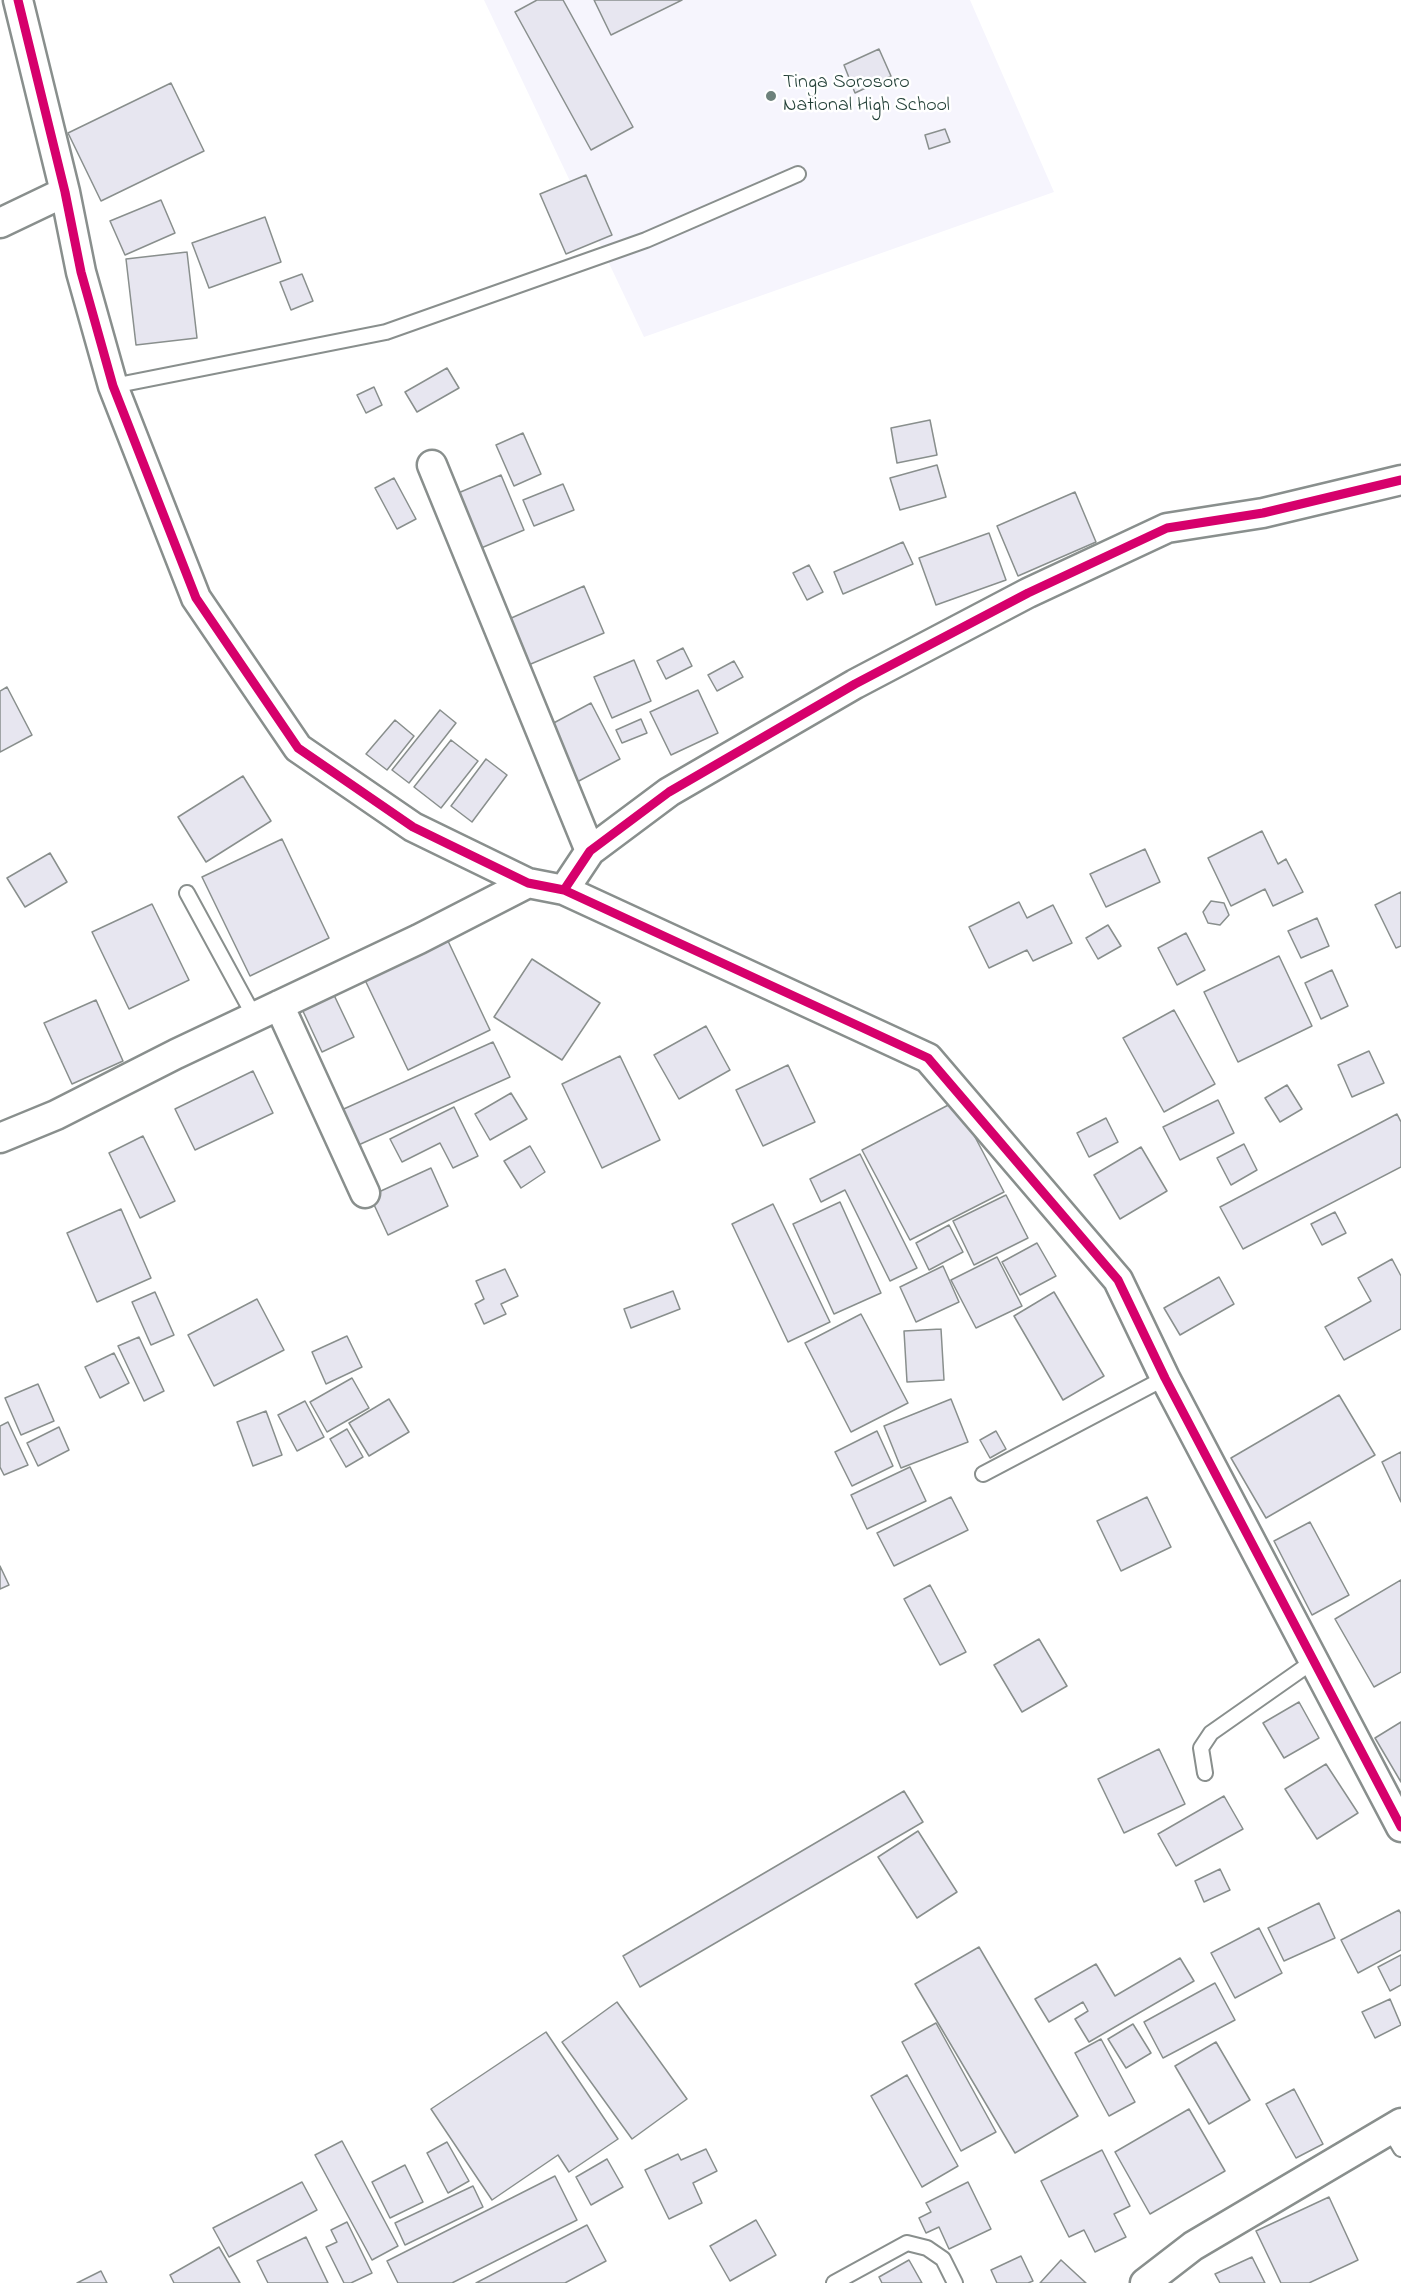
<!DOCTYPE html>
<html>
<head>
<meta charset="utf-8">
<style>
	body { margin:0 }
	canvas { display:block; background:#fff }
</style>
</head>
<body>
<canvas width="1401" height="2283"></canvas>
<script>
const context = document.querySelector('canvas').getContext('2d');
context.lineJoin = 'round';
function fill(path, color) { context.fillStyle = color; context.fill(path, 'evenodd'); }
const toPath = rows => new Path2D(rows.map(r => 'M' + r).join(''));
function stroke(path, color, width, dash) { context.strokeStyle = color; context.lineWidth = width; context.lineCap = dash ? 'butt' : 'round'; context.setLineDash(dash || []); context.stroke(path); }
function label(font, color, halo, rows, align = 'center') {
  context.font = font + ' "Indie Flower",sans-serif'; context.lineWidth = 5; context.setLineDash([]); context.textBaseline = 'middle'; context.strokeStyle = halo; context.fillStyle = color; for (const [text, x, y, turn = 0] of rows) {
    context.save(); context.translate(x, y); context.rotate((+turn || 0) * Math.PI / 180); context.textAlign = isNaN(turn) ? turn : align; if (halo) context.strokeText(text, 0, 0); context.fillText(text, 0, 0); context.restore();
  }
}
const built = toPath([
	[484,0,970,0,1054,192,644,337]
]);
const building = toPath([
	[537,0,563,0,633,127,591,150,515,12,537,0],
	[594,0,682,0,611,35,594,0],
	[879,49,891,76,855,93,844,65,879,49],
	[171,83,204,151,101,201,68,133,171,83],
	[945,129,950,142,929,149,925,135,945,129],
	[586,175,612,235,566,254,540,194,586,175],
	[161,200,175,233,125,255,110,221,161,200],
	[265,217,281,262,209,288,192,243,265,217],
	[187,252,197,338,136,345,126,259,187,252],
	[302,274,313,301,291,310,280,282,302,274],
	[447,368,459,388,417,412,405,392,447,368],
	[374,387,382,405,366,413,357,395,374,387],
	[930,420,937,455,897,463,891,428,930,420],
	[523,433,541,474,514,486,496,445,523,433],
	[937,465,946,497,900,510,890,478,937,465],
	[501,475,524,530,474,551,451,496,501,475],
	[394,478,416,519,397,529,375,488,394,478],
	[563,484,574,510,534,526,523,500,563,484],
	[1075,492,1096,542,1018,576,997,526,1075,492],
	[989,533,1006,580,936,605,919,558,989,533],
	[903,542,913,564,843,594,834,572,903,542],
	[809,565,823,592,807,600,793,573,809,565],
	[584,586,604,633,519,669,500,623,584,586],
	[683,648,692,666,666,679,657,661,683,648],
	[634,660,651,701,612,718,594,677,634,660],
	[734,661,743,677,717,691,708,675,734,661],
	[7,687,32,735,0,752,0,691,7,687],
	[698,690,718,733,671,755,650,712,698,690],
	[591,703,620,759,577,782,548,726,591,703],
	[440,710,456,723,409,783,392,770,440,710],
	[641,719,647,733,622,743,616,730,641,719],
	[395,720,414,736,387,770,366,754,395,720],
	[451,740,478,761,441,808,414,787,451,740],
	[486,759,507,775,472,822,451,806,486,759],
	[243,776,271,821,206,862,178,817,243,776],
	[1262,831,1278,864,1286,859,1303,892,1273,906,1265,889,1231,906,1208,858,1262,831],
	[282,839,329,938,250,976,202,877,282,839],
	[1145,849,1160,882,1106,907,1090,874,1145,849],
	[50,853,67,882,25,907,7,878,50,853],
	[1401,892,1401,946,1396,948,1375,905,1401,892],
	[1211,901,1224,903,1229,915,1220,925,1208,923,1203,912,1211,901],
	[1019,902,1027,918,1053,905,1072,943,1033,961,1027,950,989,968,969,927,1019,902],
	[152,904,189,980,129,1009,92,932,152,904],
	[1317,918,1329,946,1301,958,1288,931,1317,918],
	[1108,925,1121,946,1098,959,1086,938,1108,925],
	[1186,933,1205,970,1177,985,1158,948,1186,933],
	[448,941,490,1030,408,1070,365,980,448,941],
	[1279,956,1312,1026,1238,1062,1204,992,1279,956],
	[532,959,600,1003,562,1060,494,1017,532,959],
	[1332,970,1348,1006,1321,1019,1305,983,1332,970],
	[333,993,354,1037,322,1052,301,1007,333,993],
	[96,1000,123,1061,72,1084,44,1023,96,1000],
	[1174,1010,1215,1084,1164,1112,1123,1038,1174,1010],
	[706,1026,730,1070,679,1099,654,1055,706,1026],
	[493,1042,510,1077,354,1147,337,1112,493,1042],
	[1369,1051,1384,1083,1352,1097,1338,1065,1369,1051],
	[620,1056,660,1140,602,1168,562,1084,620,1056],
	[788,1065,815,1122,763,1146,736,1090,788,1065],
	[253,1071,273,1113,195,1150,175,1109,253,1071],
	[1287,1085,1302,1109,1280,1122,1265,1098,1287,1085],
	[511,1093,527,1119,490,1140,475,1114,511,1093],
	[1218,1100,1234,1133,1180,1160,1163,1127,1218,1100],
	[956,1101,1004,1192,910,1240,862,1150,956,1101],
	[454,1107,478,1156,453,1168,440,1143,402,1162,390,1139,454,1107],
	[1397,1114,1401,1122,1401,1167,1243,1249,1220,1207,1397,1114],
	[1106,1118,1118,1142,1089,1157,1077,1133,1106,1118],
	[143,1136,175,1201,140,1218,109,1153,143,1136],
	[1244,1144,1257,1170,1231,1185,1217,1158,1244,1144],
	[530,1146,545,1172,521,1188,504,1161,530,1146],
	[1141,1147,1167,1191,1120,1219,1094,1175,1141,1147],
	[860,1154,917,1268,890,1281,845,1190,821,1202,810,1179,860,1154],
	[431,1168,448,1206,388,1235,370,1196,431,1168],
	[1006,1195,1028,1238,974,1265,953,1221,1006,1195],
	[840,1202,881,1293,834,1314,793,1224,840,1202],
	[773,1204,830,1322,788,1342,732,1224,773,1204],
	[121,1209,151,1278,97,1302,67,1233,121,1209],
	[1335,1212,1346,1233,1322,1245,1311,1224,1335,1212],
	[949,1225,963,1252,929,1270,916,1243,949,1225],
	[1037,1243,1056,1276,1020,1295,1002,1262,1037,1243],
	[997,1257,1022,1306,976,1328,951,1280,997,1257],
	[1392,1259,1401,1276,1401,1329,1344,1360,1325,1327,1371,1301,1358,1278,1392,1259],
	[943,1266,959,1302,916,1322,900,1287,943,1266],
	[505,1269,518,1296,501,1304,506,1314,484,1324,475,1304,484,1299,476,1281,505,1269],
	[1219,1277,1234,1304,1180,1335,1164,1308,1219,1277],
	[673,1291,680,1309,631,1328,624,1309,673,1291],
	[155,1292,174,1335,151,1345,132,1302,155,1292],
	[1054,1292,1104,1376,1063,1400,1014,1316,1054,1292],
	[257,1299,284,1350,214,1386,188,1335,257,1299],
	[861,1314,908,1403,851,1432,805,1343,861,1314],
	[941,1329,944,1380,907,1382,904,1331,941,1329],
	[347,1336,362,1367,326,1384,312,1352,347,1336],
	[139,1337,164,1391,144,1401,118,1346,139,1337],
	[114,1353,129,1383,100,1398,85,1367,114,1353],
	[352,1378,369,1408,327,1432,310,1402,352,1378],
	[38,1384,54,1421,21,1435,5,1398,38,1384],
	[1339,1395,1375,1455,1266,1518,1231,1458,1339,1395],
	[389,1399,409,1432,369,1456,349,1423,389,1399],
	[951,1399,968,1442,901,1468,884,1426,951,1399],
	[305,1401,324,1437,297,1451,278,1415,305,1401],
	[266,1411,282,1455,253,1466,237,1422,266,1411],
	[8,1422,28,1465,4,1475,0,1467,0,1426,8,1422],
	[59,1427,69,1450,38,1466,27,1443,59,1427],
	[347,1429,363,1457,346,1467,330,1439,347,1429],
	[877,1431,893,1466,852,1486,835,1452,877,1431],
	[996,1431,1006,1449,990,1458,980,1440,996,1431],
	[1401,1452,1401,1502,1382,1462,1401,1452],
	[910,1467,926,1501,867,1529,851,1495,910,1467],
	[951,1497,968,1530,894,1566,877,1533,951,1497],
	[1147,1497,1171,1547,1121,1571,1097,1521,1147,1497],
	[1310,1522,1349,1595,1312,1615,1274,1541,1310,1522],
	[0,1566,9,1585,0,1589,0,1566],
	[1401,1580,1401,1672,1374,1687,1335,1619,1401,1580],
	[930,1585,966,1652,940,1665,904,1599,930,1585],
	[1039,1639,1067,1686,1022,1712,994,1665,1039,1639],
	[1299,1702,1319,1738,1284,1758,1263,1723,1299,1702],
	[1401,1722,1401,1782,1375,1738,1401,1722],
	[1159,1749,1185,1804,1124,1833,1098,1779,1159,1749],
	[1326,1764,1358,1813,1317,1839,1285,1789,1326,1764],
	[904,1791,923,1822,640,1987,623,1956,904,1791],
	[1224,1796,1243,1829,1176,1866,1158,1834,1224,1796],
	[918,1831,957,1892,917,1918,878,1857,918,1831],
	[1220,1869,1230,1890,1204,1902,1195,1881,1220,1869],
	[1319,1903,1335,1938,1284,1961,1268,1928,1319,1903],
	[1399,1910,1401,1914,1401,1950,1358,1973,1341,1940,1399,1910],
	[1259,1928,1282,1973,1235,1998,1211,1953,1259,1928],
	[979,1947,1078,2116,1015,2153,915,1984,979,1947],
	[1401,1955,1401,1985,1390,1991,1378,1967,1401,1955],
	[1180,1958,1194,1981,1089,2042,1075,2019,1088,2011,1083,2002,1049,2022,1035,1999,1096,1964,1115,1996,1180,1958],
	[1215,1983,1235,2020,1163,2058,1144,2022,1215,1983],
	[1390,1999,1401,2025,1375,2038,1362,2012,1390,1999],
	[617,2002,687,2099,632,2139,562,2042,617,2002],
	[936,2023,996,2132,961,2151,902,2042,936,2023],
	[1133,2024,1151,2053,1126,2068,1108,2039,1133,2024],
	[546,2032,618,2139,569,2172,558,2155,492,2200,431,2109,546,2032],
	[1101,2039,1135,2102,1109,2116,1075,2053,1101,2039],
	[1216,2042,1250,2100,1209,2124,1175,2066,1216,2042],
	[907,2075,958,2166,922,2187,871,2096,907,2075],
	[1294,2089,1323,2144,1296,2158,1266,2104,1294,2089],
	[1189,2109,1225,2171,1150,2214,1115,2152,1189,2109],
	[342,2141,398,2246,372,2260,315,2155,342,2141],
	[447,2142,469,2181,448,2193,427,2153,447,2142],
	[706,2149,717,2171,693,2183,702,2203,669,2219,645,2170,678,2154,681,2160,706,2149],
	[1102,2150,1130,2206,1114,2214,1126,2237,1095,2252,1084,2230,1069,2237,1041,2181,1102,2150],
	[607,2159,623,2187,591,2205,576,2177,607,2159],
	[405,2165,423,2202,390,2218,372,2182,405,2165],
	[555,2176,577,2220,452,2283,398,2283,387,2261,555,2176],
	[302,2182,317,2210,229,2257,213,2228,302,2182],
	[968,2182,991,2229,949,2249,939,2227,926,2233,919,2218,931,2212,926,2203,968,2182],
	[473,2186,483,2207,405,2245,395,2223,473,2186],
	[1329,2197,1358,2260,1309,2283,1281,2283,1256,2231,1329,2197],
	[756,2220,776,2255,730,2281,710,2246,756,2220],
	[347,2222,372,2273,351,2283,344,2283,326,2247,337,2242,331,2230,347,2222],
	[587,2225,606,2261,565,2283,476,2283,587,2225],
	[306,2237,328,2283,268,2283,257,2261,306,2237],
	[219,2247,240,2283,174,2283,170,2275,219,2247],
	[1021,2256,1033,2281,1028,2283,997,2283,991,2270,1021,2256],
	[1252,2257,1265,2283,1220,2283,1215,2274,1252,2257],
	[909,2260,922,2283,882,2283,879,2277,909,2260],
	[1061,2260,1086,2283,1040,2283,1061,2260],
	[101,2271,107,2283,77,2283,101,2271]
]);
const lane = toPath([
	[113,386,386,332,646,240,798,174],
	[187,893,254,1016],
	[983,1474,1165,1378],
	[1205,1773,1201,1748,1211,1733,1315,1660],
	[1389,2129,1401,2149],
	[834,2283,907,2243,927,2248,943,2259,955,2283]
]);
const street = toPath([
	[18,0,65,192,81,272,113,386,196,598,298,748,413,827,528,883,564,890,928,1058,1118,1280,1165,1378,1401,1827],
	[0,223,65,192],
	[432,465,590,851],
	[564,890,590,851,669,792,855,684,1028,593,1167,528,1263,513,1401,480],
	[279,1005,365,1193],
	[0,1138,56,1115,176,1054,419,939,528,883],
	[1145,2283,1193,2246,1401,2123]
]);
const cycleway = toPath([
	[18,0,65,192,81,272,113,386,196,598,298,748,413,827,528,883,564,890,928,1058,1118,1280,1165,1378,1401,1827],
	[564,890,590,851,669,792,855,684,1028,593,1167,528,1263,513,1401,480]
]);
const markers = [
	[771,96,6,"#6d817b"]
];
const poiNames = [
	["Tinga Sorosoro",783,84],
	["National High School",783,107]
];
fill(built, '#f6f5fd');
fill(building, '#e7e6f0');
stroke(building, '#898f8d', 1.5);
stroke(lane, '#898f8d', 18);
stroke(street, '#898f8d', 33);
stroke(lane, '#fff', 14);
stroke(street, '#fff', 28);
stroke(cycleway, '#d6006c', 9);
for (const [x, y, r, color] of markers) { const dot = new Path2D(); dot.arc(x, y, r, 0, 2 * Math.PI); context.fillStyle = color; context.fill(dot); stroke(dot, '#fff', 2); }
label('20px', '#1f3d34', '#fff', poiNames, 'left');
</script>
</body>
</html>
